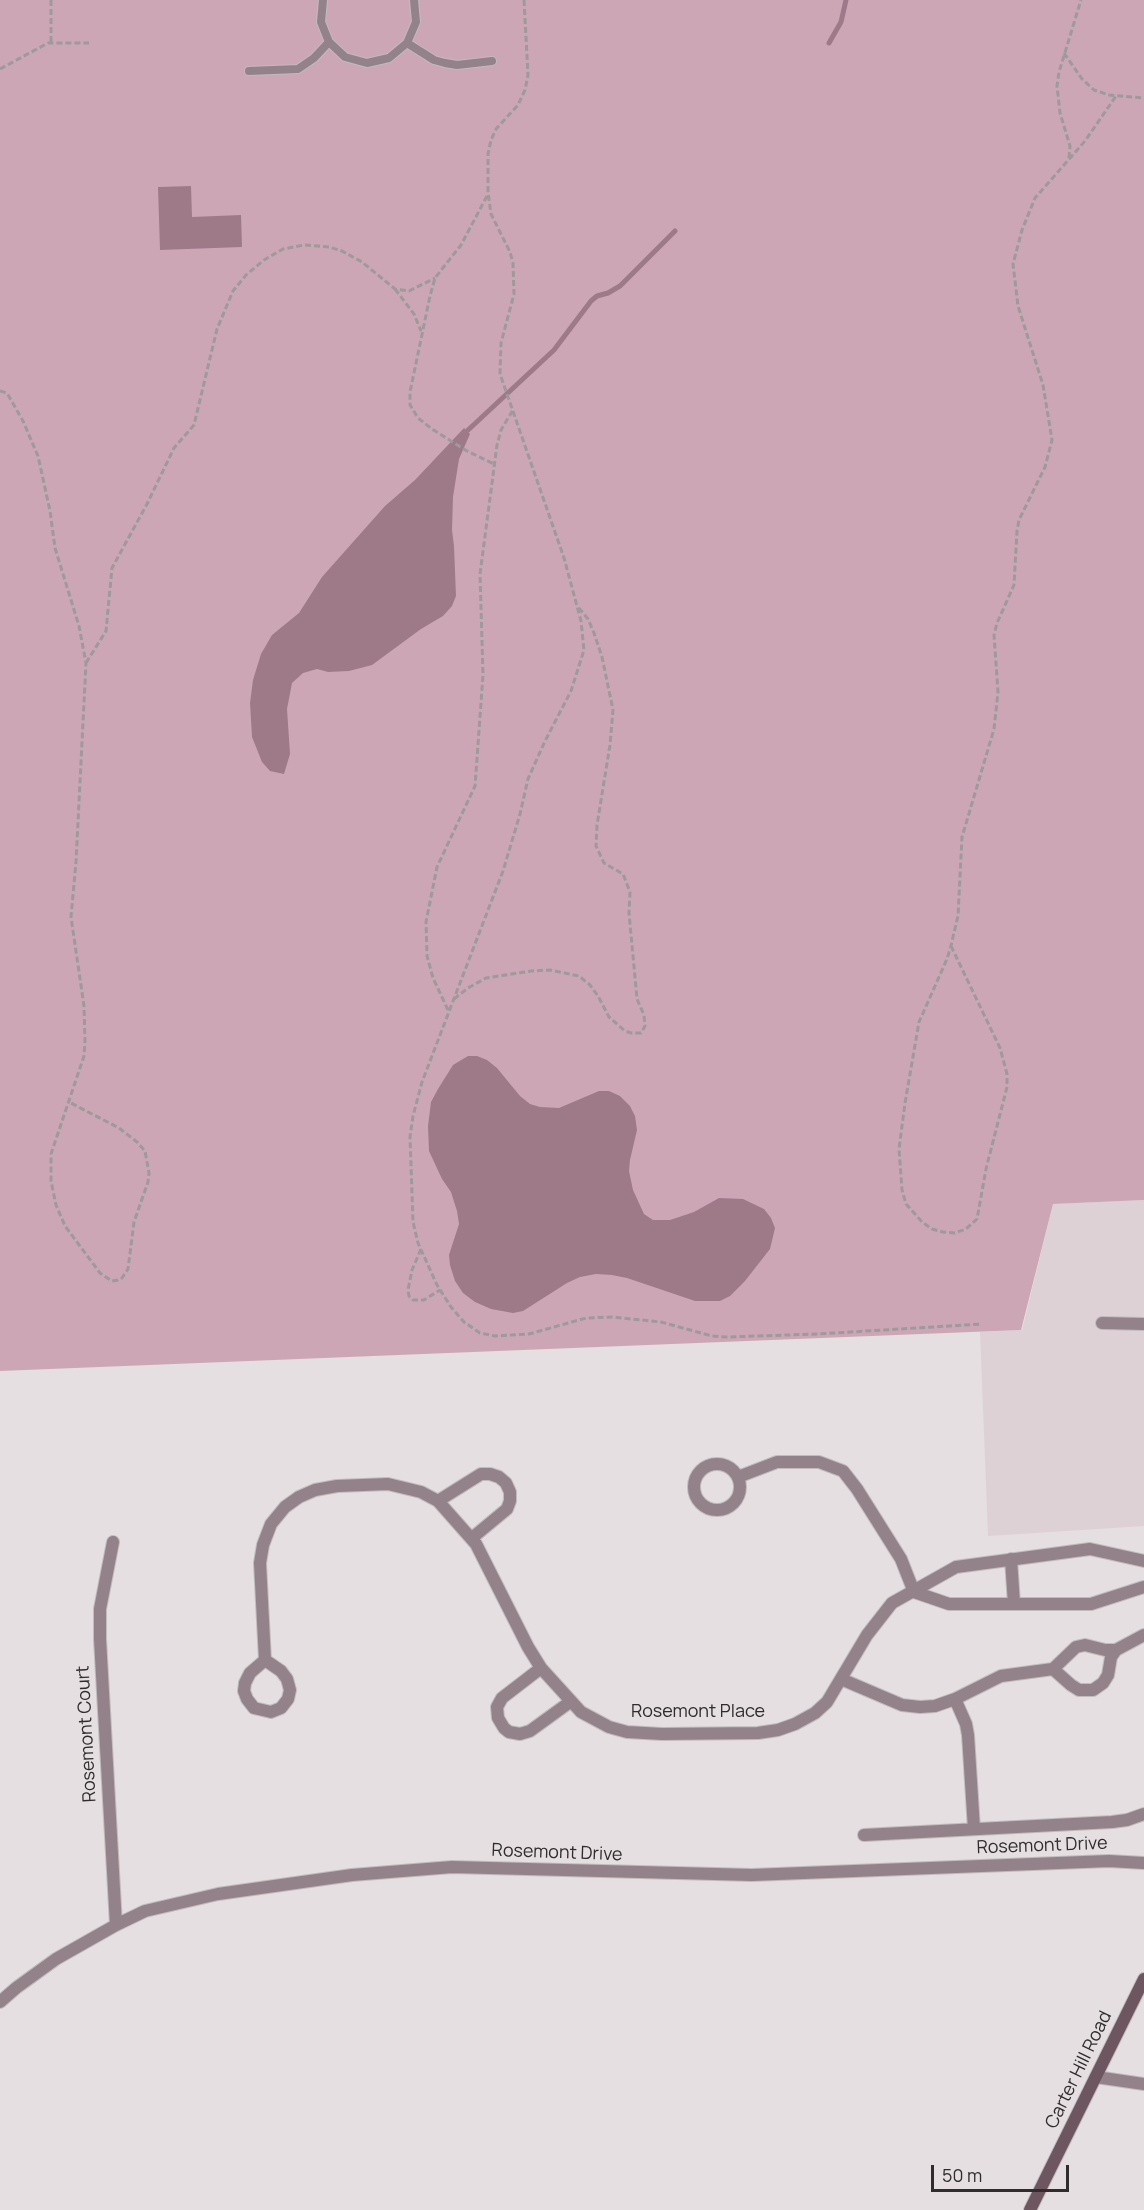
<!DOCTYPE html>
<html>
<head>
<meta charset="utf-8">
<style>
	body { margin:0 }
	#map { position:relative; width:1144px; height:2210px; overflow:hidden; background:#e5dfe1; font-family:Manrope,sans-serif }
	canvas { display:block }
	.scale { position:absolute; left:931px; top:2165px; width:138px; height:27px; box-sizing:border-box; border:3px solid #2e2c2d; border-top:0; padding-left:8px; font-size:18px; line-height:21px; white-space:nowrap; color:#2e2c2d; -webkit-text-stroke:4px #e5dfe1; paint-order:stroke }
</style>
</head>
<body>
<div id="map">
<canvas width="1144" height="2210"></canvas>
<div class="scale">50 m</div>
</div>
<script>
const context = document.querySelector('canvas').getContext('2d');
context.lineJoin = 'round';
function fill(path, color) { context.fillStyle = color; context.fill(path, 'evenodd'); }
const toPath = rows => new Path2D(rows.map(r => 'M' + r).join(''));
function stroke(path, color, width, dash) { context.strokeStyle = color; context.lineWidth = width; context.lineCap = dash ? 'butt' : 'round'; context.setLineDash(dash || []); context.stroke(path); }
function label(font, color, halo, rows, align = 'center') {
  context.font = font + ' Manrope,sans-serif'; context.lineWidth = 4.5; context.setLineDash([]); context.textBaseline = 'middle'; context.strokeStyle = halo; context.fillStyle = color; for (const [text, x, y, turn = 0] of rows) {
    context.save(); context.translate(x, y); context.rotate((+turn || 0) * Math.PI / 180); context.textAlign = isNaN(turn) ? turn : align; if (halo) context.strokeText(text, 0, 0); context.fillText(text, 0, 0); context.restore();
  }
}
const built = toPath([
	[1144,1200,1144,1526,988,1536,980,1332,1022,1330,1053,1204]
]);
const green = toPath([
	[0,0,1144,0,1144,1200,1053,1204,1021,1330,0,1371]
]);
const water = toPath([
	[191,186,192,217,241,215,242,247,160,250,158,187],
	[464,428,470,434,459,459,453,497,452,530,454,546,456,596,452,606,443,616,421,629,372,665,349,671,328,672,317,669,303,673,292,683,287,709,290,754,284,774,270,771,262,762,252,737,250,703,253,680,261,654,272,635,299,613,322,577,385,506,415,480],
	[468,1056,477,1056,487,1060,497,1068,520,1096,530,1104,540,1107,559,1108,599,1091,609,1091,620,1096,630,1106,635,1116,637,1130,630,1160,629,1171,633,1190,644,1214,653,1220,670,1220,694,1212,719,1198,743,1199,764,1209,771,1218,775,1228,770,1249,745,1281,730,1296,720,1301,695,1301,627,1278,612,1275,596,1274,580,1277,567,1283,523,1311,513,1313,491,1309,475,1302,463,1293,455,1281,450,1265,449,1255,459,1224,457,1211,451,1192,442,1179,429,1151,428,1126,431,1102,438,1089,453,1065]
]);
const stream = toPath([
	[829,43,841,22,846,0],
	[467,431,554,350,591,301,597,296,608,293,620,286,675,231]
]);
const path = toPath([
	[51,0,51,42],
	[524,0,528,75,525,90,518,105,496,129,491,140,488,154,488,192,491,214,510,252,513,263,514,294,501,343,500,374,564,558,581,621,584,650,571,691,545,741,528,779,520,814,503,871,422,1082,413,1116,410,1137,413,1222,418,1243,437,1285,451,1307,464,1322,480,1333,495,1336,529,1334,586,1318,612,1317,661,1322,712,1336,727,1337,818,1334,982,1324],
	[1064,53,1082,79,1094,90,1109,95,1144,98],
	[0,69,48,43,89,43],
	[1069,158,1070,146,1060,113,1057,86,1059,72,1081,0],
	[487,196,461,245,435,278,430,296,410,392,410,405,418,418,432,429,467,451,494,464],
	[395,289,414,314,421,331],
	[0,391,7,393,23,421,38,456,50,511,55,548,79,626,86,663,76,862,71,917,84,1006,85,1041,84,1056,51,1154,51,1181,56,1205,65,1226,100,1273,112,1281,118,1280,122,1278,128,1269,134,1222,148,1182,149,1173,145,1151,137,1142,119,1128,69,1102],
	[86,663,106,631,112,568,147,504,174,448,194,425,217,329,233,291,246,275,264,260,283,249,304,245,329,247,342,251,362,262,395,289,409,291,435,278],
	[951,946,1000,1048,1007,1074,1007,1087,986,1169,977,1219,966,1229,955,1233,943,1232,932,1229,922,1222,906,1204,902,1190,899,1149,905,1103,919,1022,947,959,951,946,953,937,958,916,962,837,994,729,998,692,994,635,997,623,1014,585,1017,531,1019,520,1045,467,1052,440,1043,385,1018,306,1013,264,1022,230,1035,198,1085,141,1116,96],
	[454,999,468,988,486,978,531,971,550,970,579,976,590,985,598,996,609,1017,625,1031,631,1033,641,1033,645,1026,644,1015,637,999,629,913,630,892,623,874,604,863,596,846,597,825,610,745,613,710,602,657,594,633,588,619,578,607],
	[448,1010,433,978,427,956,426,922,437,867,475,786,483,675,480,574,497,445,501,430,513,410],
	[421,1249,412,1270,408,1290,409,1296,413,1300,424,1300,440,1290]
]);
const lane = toPath([
	[323,0,321,22,329,42,345,57,367,63,389,58,407,43,416,22,414,0],
	[407,43,434,60,445,63,457,65,492,61],
	[249,71,298,69,314,58,329,42]
]);
const street = toPath([
	[1102,1323,1144,1324],
	'694 1487a23 23 0 1 1 46 0a23 23 0 1 1-46 0Z',
	[738,1477,777,1462,819,1462,843,1471,857,1489,901,1559,914,1592,949,1604,1091,1604,1144,1587],
	[438,1501,481,1474,490,1474,499,1477,506,1483,510,1492,510,1501,507,1509,472,1538],
	[113,1542,100,1609,100,1639,116,1925],
	[1011,1559,1014,1604],
	[265,1660,260,1563,263,1545,271,1524,285,1507,299,1497,315,1490,337,1486,388,1484,421,1492,438,1501,476,1544,528,1647,541,1668,581,1712,609,1727,627,1732,662,1734,758,1733,778,1730,795,1724,815,1713,827,1702,867,1635,892,1603,956,1567,1090,1549,1144,1561],
	[265,1660,281,1671,287,1679,290,1690,288,1699,281,1708,271,1712,254,1708,247,1699,244,1691,245,1683,250,1673,265,1660],
	[541,1668,502,1698,497,1707,498,1718,504,1728,509,1732,520,1734,530,1731,570,1702],
	[1053,1669,1071,1685,1079,1690,1093,1690,1103,1683,1108,1675,1111,1657,1116,1650,1144,1635],
	[841,1679,902,1705,920,1707,935,1706,955,1699,1001,1676,1053,1669,1076,1647,1085,1645,1105,1650,1116,1650],
	[955,1699,966,1724,968,1735,974,1829],
	[864,1835,1112,1822,1127,1820,1144,1814],
	[0,2002,16,1988,56,1959,116,1925,145,1911,218,1894,352,1875,452,1867,752,1875,1109,1861,1144,1863],
	[1096,2077,1144,2084]
]);
const secondary = toPath([
	[1030,2210,1144,1979]
]);
const streetNames = [
	["Rosemont Place",698,1712],
	["Rosemont Court",87,1734,-93],
	["Rosemont Drive",1042,1846,-2],
	["Rosemont Drive",557,1853,2],
	["Carter Hill Road",1079,2070,-64]
];
fill(built, '#ded1d6');
fill(green, '#cda6b6');
fill(water, '#9e7a89');
stroke(stream, '#9e7a89', 5);
stroke(lane, '#c0bbbd', 10);
stroke(street, '#c0bbbd', 14);
stroke(secondary, '#c0bbbd', 14);
stroke(path, '#9e999b', 3, [6, 3]);
stroke(lane, '#938289', 8);
stroke(street, '#938289', 12);
stroke(secondary, '#6d565f', 12);
label('18px', '#2e2c2d', '#e5dfe1', streetNames);
</script>
</body>
</html>
